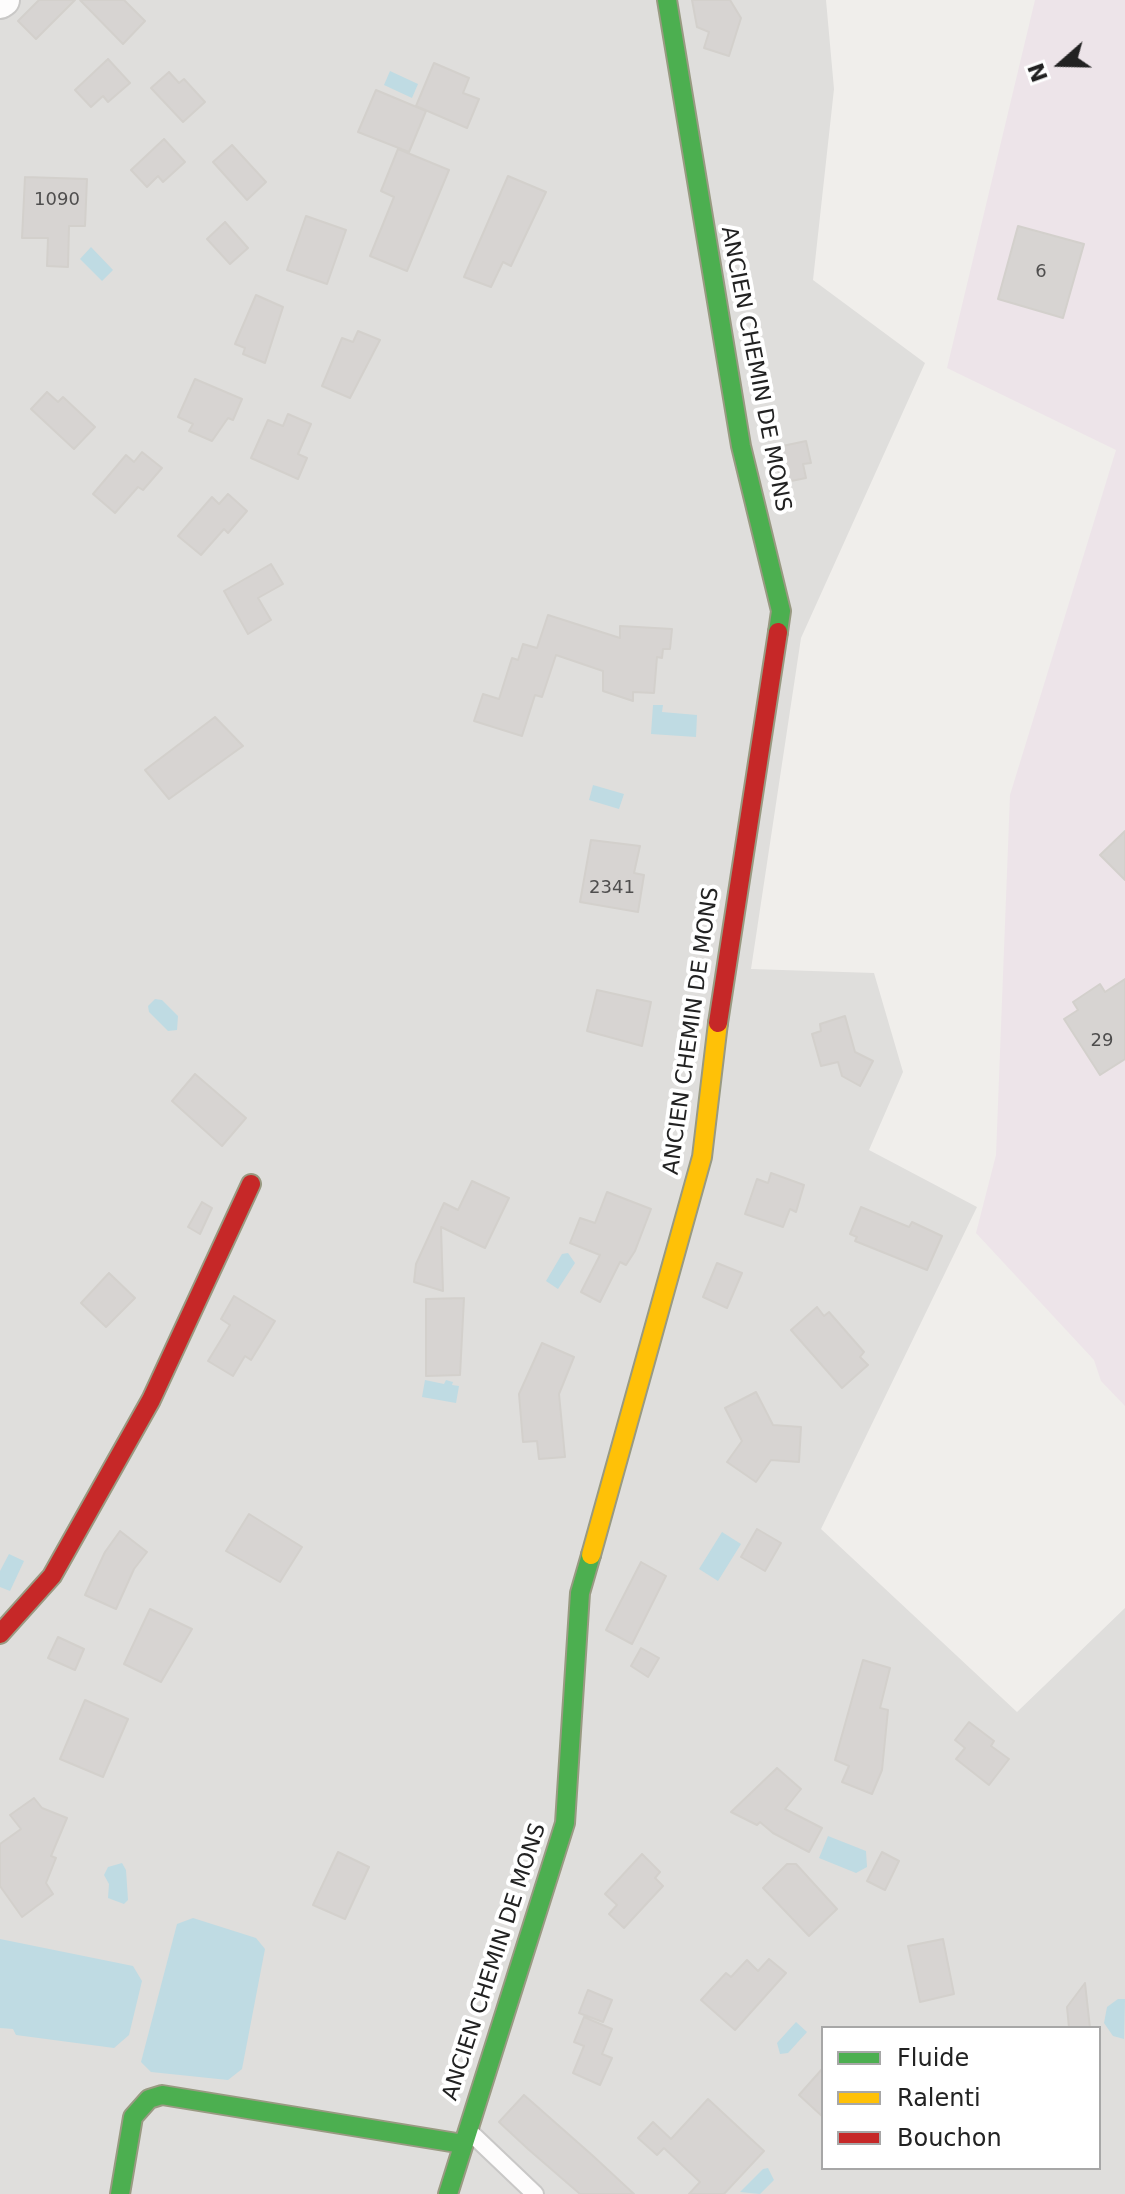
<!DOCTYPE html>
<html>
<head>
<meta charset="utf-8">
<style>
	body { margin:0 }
	#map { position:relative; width:1125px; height:2194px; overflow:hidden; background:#f0eeeb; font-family:"DejaVu Sans",sans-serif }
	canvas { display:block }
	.legend { position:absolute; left:821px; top:2026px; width:280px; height:144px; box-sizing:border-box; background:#fff; border:2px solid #a7a7a7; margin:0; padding:10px 14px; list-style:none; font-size:24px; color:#222 }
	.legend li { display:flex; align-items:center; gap:16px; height:40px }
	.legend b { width:40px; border:2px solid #a7a7a7 }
	.north { position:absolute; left:1021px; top:24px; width:80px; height:80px; -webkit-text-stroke:6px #fff; paint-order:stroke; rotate:250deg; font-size:22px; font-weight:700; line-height:32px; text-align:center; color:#222 }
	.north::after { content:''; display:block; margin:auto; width:28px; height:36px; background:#222; clip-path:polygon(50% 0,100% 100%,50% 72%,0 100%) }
</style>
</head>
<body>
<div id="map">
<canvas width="1125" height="2194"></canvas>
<ul class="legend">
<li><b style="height:10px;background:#4caf50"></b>Fluide</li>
<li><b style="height:10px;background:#ffc107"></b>Ralenti</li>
<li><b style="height:10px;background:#c62828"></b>Bouchon</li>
</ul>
<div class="north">N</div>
</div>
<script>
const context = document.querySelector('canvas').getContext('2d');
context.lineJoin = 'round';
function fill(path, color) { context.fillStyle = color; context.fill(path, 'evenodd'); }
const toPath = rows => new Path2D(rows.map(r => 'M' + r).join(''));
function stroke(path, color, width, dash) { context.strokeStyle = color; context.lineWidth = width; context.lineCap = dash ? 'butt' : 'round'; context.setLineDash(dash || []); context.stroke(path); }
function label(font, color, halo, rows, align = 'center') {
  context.font = font + ' "DejaVu Sans",sans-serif'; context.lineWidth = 8; context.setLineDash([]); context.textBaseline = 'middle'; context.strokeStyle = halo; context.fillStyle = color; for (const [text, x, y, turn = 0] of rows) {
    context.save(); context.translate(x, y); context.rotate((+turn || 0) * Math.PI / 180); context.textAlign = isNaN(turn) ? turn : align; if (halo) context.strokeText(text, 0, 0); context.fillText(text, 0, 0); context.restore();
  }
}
const residential = toPath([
	[0,0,826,0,834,89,813,280,925,363,801,638,751,969,874,973,903,1072,869,1150,977,1207,821,1529,1017,1712,1125,1608,1125,2194,0,2194],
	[823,2028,1099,2028,1099,2168,823,2168]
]);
const industrial = toPath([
	[1035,0,1125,0,1125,1406,1101,1381,1094,1360,976,1233,996,1155,1010,795,1116,450,947,368]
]);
const water = toPath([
	[390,71,418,84,412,98,384,85],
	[91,247,113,270,102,281,80,259],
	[653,705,663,705,662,712,697,715,696,737,651,734],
	[593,785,624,794,619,809,589,800],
	[155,999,162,1000,178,1016,177,1030,168,1031,149,1012,148,1006],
	[568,1253,575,1263,558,1289,546,1281,562,1254],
	[425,1380,444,1384,446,1380,453,1382,452,1385,459,1386,456,1403,422,1397],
	[722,1532,741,1544,718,1581,699,1569],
	[9,1554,24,1561,10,1591,0,1587,0,1571],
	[828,1836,866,1851,867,1867,856,1873,819,1858],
	[122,1863,126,1870,128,1900,124,1904,108,1898,109,1884,104,1875,108,1867],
	[193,1918,256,1938,265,1949,242,2069,228,2080,151,2072,141,2062,177,1924],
	[0,1939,133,1966,142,1981,129,2035,114,2048,16,2035,13,2029,0,2028],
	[1118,1999,1125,1999,1124,2039,1113,2036,1104,2023,1107,2007],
	[796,2022,807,2032,788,2053,780,2054,777,2043],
	[768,2168,774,2180,760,2194,740,2192,763,2169]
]);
const building = toPath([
	[39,0,75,0,36,39,18,21,39,0],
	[80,0,124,0,145,21,123,44,80,0],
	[692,0,730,0,741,18,729,56,704,48,709,32,697,27,692,0],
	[108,59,130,83,108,102,103,96,91,107,75,90,108,59],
	[434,63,469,78,463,93,479,99,467,128,416,106,434,63],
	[169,72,179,83,184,79,205,102,183,122,151,88,169,72],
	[376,90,426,111,409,152,358,132,376,90],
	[164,139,185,162,163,182,158,176,147,187,131,170,164,139],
	[232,145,266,182,247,200,213,162,232,145],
	[398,149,449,170,407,271,370,256,394,197,381,191,398,149],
	[508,176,546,192,511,266,503,262,491,287,464,277,508,176],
	[25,177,87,179,85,226,69,226,68,267,47,266,48,238,22,238,25,177],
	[306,216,346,230,327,284,287,270,306,216],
	[225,222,248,248,230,264,207,239,225,222],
	[1018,226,1084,244,1063,318,998,299,1018,226],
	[256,295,283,307,265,363,243,354,245,348,235,344,256,295],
	[358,331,380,340,350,398,322,386,342,338,353,342,358,331],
	[195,379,242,399,233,420,228,418,212,441,189,431,193,424,178,417,195,379],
	[47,392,58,402,63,397,95,427,74,449,31,409,47,392],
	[288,414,311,424,298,454,307,458,298,479,251,458,268,420,283,426,288,414],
	[806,441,811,463,803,464,806,478,781,483,773,448,806,441],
	[142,452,162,468,143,490,138,487,115,513,93,494,126,455,134,462,142,452],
	[228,494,247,511,228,533,224,529,201,555,178,536,212,497,219,504,228,494],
	[271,564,283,584,258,598,271,620,248,634,224,591,271,564],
	[548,615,620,638,620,626,672,629,670,649,663,649,662,658,657,657,654,693,633,692,633,701,603,691,603,671,556,655,542,697,535,695,522,736,474,721,483,694,499,699,512,658,518,660,523,644,537,648,548,615],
	[215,717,243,746,169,799,145,770,215,717],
	[1125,831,1125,880,1100,855,1125,831],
	[591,840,640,846,634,873,644,875,638,912,580,902,591,840],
	[1125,979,1125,1059,1100,1075,1064,1019,1078,1010,1073,1002,1100,984,1105,992,1125,979],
	[597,990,651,1002,642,1046,587,1031,597,990],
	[845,1016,855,1052,873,1061,860,1086,842,1076,838,1062,821,1066,812,1034,821,1031,820,1024,845,1016],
	[195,1074,246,1118,222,1146,172,1101,195,1074],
	[771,1173,804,1185,796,1212,790,1209,783,1227,745,1214,757,1179,768,1183,771,1173],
	[472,1181,509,1198,485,1248,441,1227,443,1291,414,1282,416,1264,444,1203,458,1210,472,1181],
	[607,1192,651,1209,635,1251,626,1265,620,1262,600,1302,581,1292,600,1255,570,1243,580,1218,595,1223,607,1192],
	[202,1202,212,1208,200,1234,188,1227,202,1202],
	[861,1207,909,1227,912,1222,942,1236,927,1270,855,1241,857,1237,850,1234,861,1207],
	[717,1263,742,1273,727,1308,703,1297,717,1263],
	[109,1273,135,1298,106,1327,81,1303,109,1273],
	[234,1296,275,1321,251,1360,245,1356,233,1376,208,1361,230,1325,221,1319,234,1296],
	[464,1298,460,1375,426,1376,426,1299,464,1298],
	[817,1307,824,1316,829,1312,864,1352,860,1357,868,1365,842,1388,791,1330,817,1307],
	[542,1343,574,1357,559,1394,565,1457,539,1459,537,1441,523,1442,519,1394,542,1343],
	[756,1392,773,1425,801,1427,799,1462,771,1460,756,1482,727,1462,742,1441,725,1408,756,1392],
	[249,1514,302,1547,280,1582,226,1551,249,1514],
	[757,1529,781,1543,765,1571,741,1557,757,1529],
	[120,1531,147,1552,134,1569,116,1609,85,1595,105,1552,120,1531],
	[641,1562,666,1576,632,1644,606,1630,641,1562],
	[150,1609,192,1629,161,1682,124,1664,150,1609],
	[58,1637,84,1649,75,1670,48,1658,58,1637],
	[641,1648,659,1658,648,1677,631,1666,641,1648],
	[863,1660,890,1668,880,1708,888,1710,882,1770,872,1794,842,1782,849,1766,835,1760,863,1660],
	[85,1700,128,1719,103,1777,60,1759,85,1700],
	[969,1722,994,1741,991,1746,1009,1759,989,1785,956,1759,965,1748,955,1740,969,1722],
	[777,1768,801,1789,785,1809,822,1828,809,1852,773,1833,760,1822,757,1825,731,1812,777,1768],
	[34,1798,42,1808,67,1818,51,1856,56,1858,46,1883,53,1894,22,1917,0,1886,0,1844,21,1829,10,1815,34,1798],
	[338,1852,369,1867,345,1919,313,1905,338,1852],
	[882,1852,899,1861,885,1890,867,1881,882,1852],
	[642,1854,660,1872,655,1878,663,1886,624,1928,609,1914,617,1905,605,1894,642,1854],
	[787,1864,796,1864,837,1909,809,1936,763,1888,787,1864],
	[943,1939,954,1994,920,2002,908,1946,943,1939],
	[769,1959,786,1973,735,2030,701,2000,726,1973,731,1977,747,1960,758,1971,769,1959],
	[1085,1983,1090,2028,1069,2028,1067,2007,1085,1983],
	[588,1990,612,2000,603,2022,579,2013,588,1990],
	[584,2017,612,2029,602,2054,612,2058,600,2085,573,2073,584,2046,574,2042,584,2017],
	[823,2068,823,2117,799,2095,823,2068],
	[524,2095,592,2155,634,2194,580,2194,528,2149,499,2122,524,2095],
	[708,2099,764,2151,724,2194,689,2194,700,2182,664,2148,657,2155,638,2138,653,2122,671,2139,708,2099]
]);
const lane = toPath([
	[472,2134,535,2194]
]);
const street = toPath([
	[0,2,3,0]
]);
const fast = toPath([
	[667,0,741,446,781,611,778,632],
	[120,2194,133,2117,149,2099,162,2095,463,2144],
	[448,2194,565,1823,580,1593,591,1555]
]);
const slow = toPath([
	[591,1555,702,1157,718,1023]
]);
const jam = toPath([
	[718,1023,778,632],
	[0,1634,52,1576,151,1400,251,1184]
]);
const numberNames = [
	["1090",57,200],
	["6",1041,272],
	["2341",612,888],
	["29",1102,1041]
];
const streetNames = [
	["ANCIEN CHEMIN DE MONS",755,369,79],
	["ANCIEN CHEMIN DE MONS",692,1031,-82],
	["ANCIEN CHEMIN DE MONS",495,1962,-72]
];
fill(residential, '#dfdedc');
fill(industrial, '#ede4e9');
fill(water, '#bfdbe3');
fill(building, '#d7d4d2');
stroke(building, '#d3d0cc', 2);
stroke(lane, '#c9c8c7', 20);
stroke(street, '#c9c8c7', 36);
stroke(fast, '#999a82', 22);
stroke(slow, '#999a82', 22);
stroke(jam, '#999a82', 22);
stroke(lane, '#fdfcfc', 16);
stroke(street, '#fdfcfc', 32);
stroke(fast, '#4caf50', 18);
stroke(slow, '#ffc107', 18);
stroke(jam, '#c62828', 18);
label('18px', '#4f4e4e', null, numberNames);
label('22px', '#222', '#fff', streetNames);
</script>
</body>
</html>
